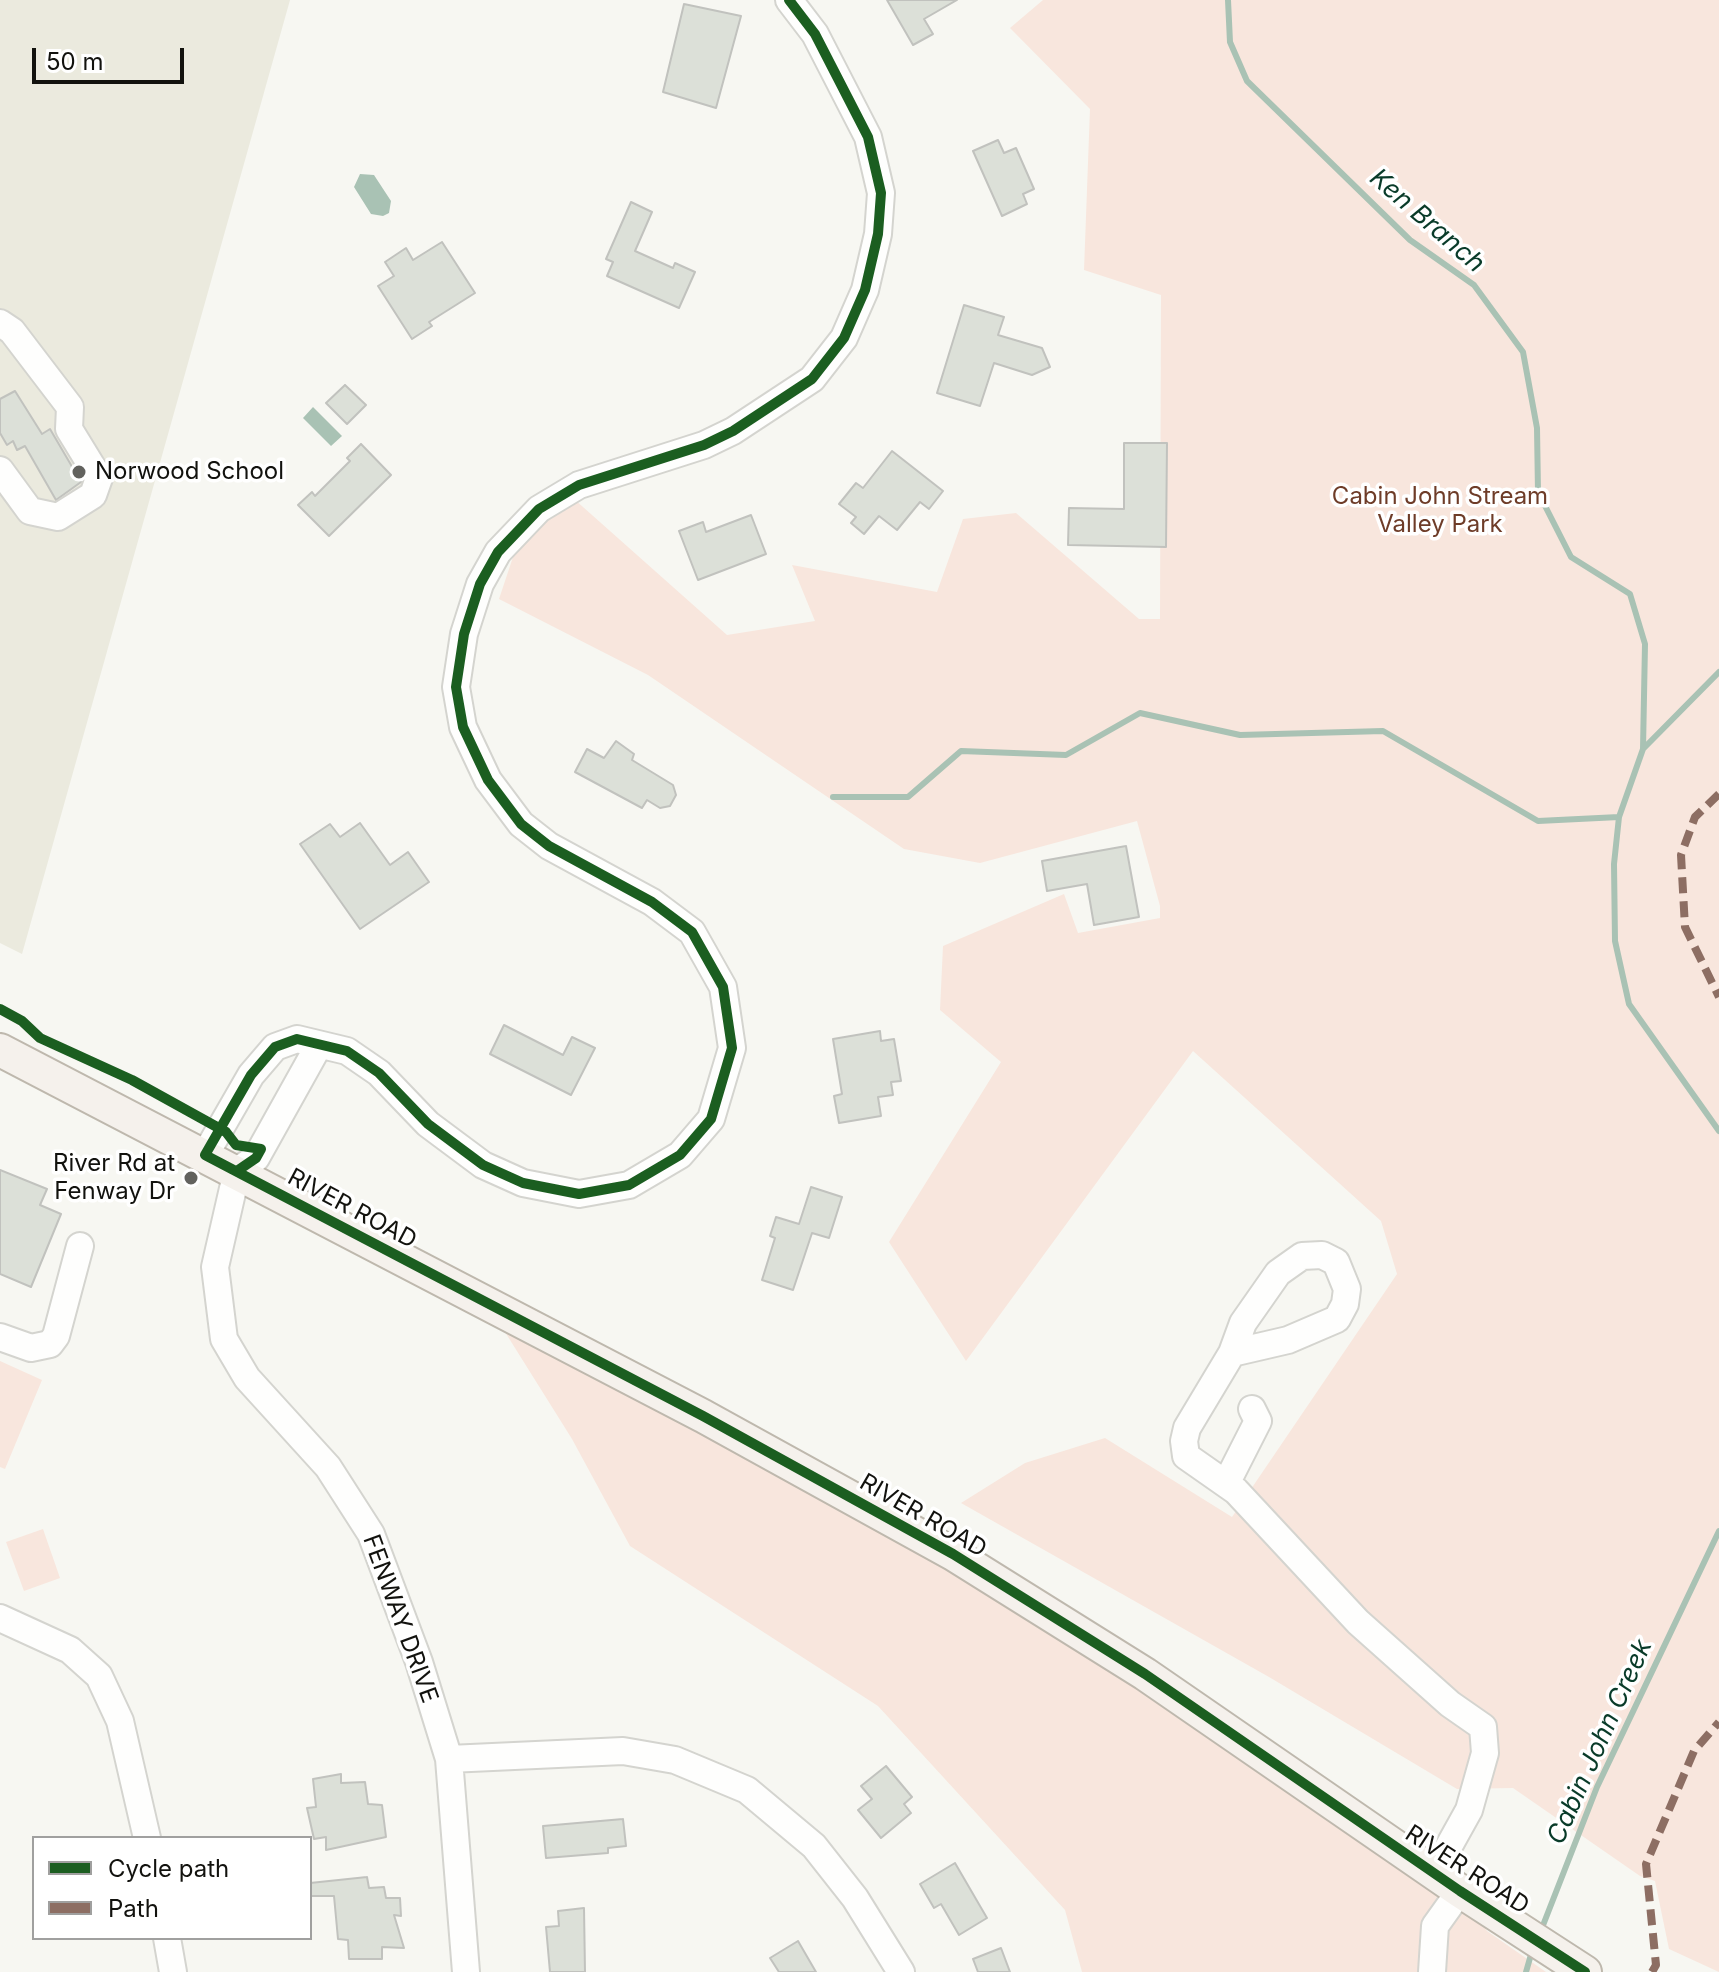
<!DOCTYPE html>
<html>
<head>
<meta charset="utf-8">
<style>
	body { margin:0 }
	#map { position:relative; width:1719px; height:1972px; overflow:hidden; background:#f7f7f2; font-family:Inter,sans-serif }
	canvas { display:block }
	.legend { position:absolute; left:32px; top:1836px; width:280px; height:104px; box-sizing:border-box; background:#fff; border:2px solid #a0a09f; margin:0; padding:10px 14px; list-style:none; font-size:24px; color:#12120e }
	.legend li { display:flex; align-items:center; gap:16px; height:40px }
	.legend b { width:40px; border:2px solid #a0a09f }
	.scale { position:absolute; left:32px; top:48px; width:152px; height:36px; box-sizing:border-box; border:4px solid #12120e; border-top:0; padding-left:10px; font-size:24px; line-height:28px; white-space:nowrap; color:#12120e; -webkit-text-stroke:6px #fff; paint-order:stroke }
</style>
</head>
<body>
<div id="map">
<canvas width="1719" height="1972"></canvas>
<ul class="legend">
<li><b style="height:10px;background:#1b5e20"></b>Cycle path</li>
<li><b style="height:10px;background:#8d6e63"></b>Path</li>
</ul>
<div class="scale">50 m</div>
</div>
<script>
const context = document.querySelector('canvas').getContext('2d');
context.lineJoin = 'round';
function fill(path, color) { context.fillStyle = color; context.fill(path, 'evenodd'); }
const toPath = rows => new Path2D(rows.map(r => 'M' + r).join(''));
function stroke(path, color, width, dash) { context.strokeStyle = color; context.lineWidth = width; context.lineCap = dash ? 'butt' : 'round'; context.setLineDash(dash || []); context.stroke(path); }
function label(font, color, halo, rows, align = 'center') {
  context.font = font + ' Inter,sans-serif'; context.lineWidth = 7; context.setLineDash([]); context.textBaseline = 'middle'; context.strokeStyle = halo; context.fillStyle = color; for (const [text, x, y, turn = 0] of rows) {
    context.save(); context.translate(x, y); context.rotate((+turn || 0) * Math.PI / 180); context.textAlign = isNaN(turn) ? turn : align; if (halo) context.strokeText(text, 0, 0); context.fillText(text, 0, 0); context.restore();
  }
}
const built = toPath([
	[0,0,290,0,22,954,0,943]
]);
const green = toPath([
	[1043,0,1719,0,1719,1972,1669,1949,1655,1881,1640,1876,1513,1788,1457,1789,1269,1677,961,1503,1025,1463,1105,1438,1232,1517,1397,1274,1381,1221,1193,1051,966,1361,889,1242,1001,1062,940,1010,943,946,1064,894,1078,933,1160,918,1160,906,1137,821,980,863,904,849,648,675,499,599,517,545,574,499,727,635,815,621,792,565,937,592,963,519,1016,513,1139,619,1160,619,1161,295,1084,270,1090,109,1010,28],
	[505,1332,703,1416,953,1554,1460,1891,1487,1931,1546,1972,1082,1972,1065,1910,878,1706,630,1546,572,1439],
	[0,1361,42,1380,5,1469,0,1467],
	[43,1529,60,1578,24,1591,6,1542]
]);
const water = toPath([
	[360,174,374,175,391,201,389,213,383,216,371,214,354,187],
	[313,407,342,436,331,446,303,418]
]);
const stream = toPath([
	[1228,0,1230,42,1247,81,1410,240,1474,285,1523,352,1537,428,1538,492,1571,557,1630,594,1645,644,1643,749],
	[1719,672,1643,749,1619,817,1614,864,1615,941,1629,1004,1719,1131],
	[833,797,908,797,961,751,1066,755,1140,713,1240,735,1383,731,1538,821,1619,817],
	[1540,1933,1597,1787,1719,1531],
	[1526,1972,1532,1951]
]);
const building = toPath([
	[887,0,957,0,924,19,933,34,913,45,887,0],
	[684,4,741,16,716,108,663,92,684,4],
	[998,140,1004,153,1016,148,1034,189,1023,194,1027,204,1002,216,973,151,998,140],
	[631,202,652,212,635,251,673,268,675,263,695,272,679,308,607,276,613,262,606,259,631,202],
	[442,242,475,293,429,322,432,326,412,339,378,286,394,276,385,262,406,248,413,260,442,242],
	[964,305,1004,317,998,335,1042,348,1050,367,1032,375,994,363,980,406,937,393,964,305],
	[345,385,366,405,347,424,326,403,345,385],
	[15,391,42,434,50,429,81,482,56,500,25,446,17,450,13,441,7,445,0,433,0,399,15,391],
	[1124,443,1167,443,1166,547,1068,545,1069,508,1124,509,1124,443],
	[361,444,391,475,329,536,298,505,312,492,315,496,350,461,347,458,361,444],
	[892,451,943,491,929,509,920,502,897,530,879,516,864,534,851,523,856,517,839,504,856,483,863,488,892,451],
	[751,515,766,554,698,580,679,531,703,522,706,532,751,515],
	[616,741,634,754,632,760,673,785,676,795,670,806,660,808,647,800,642,808,575,772,587,749,604,758,616,741],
	[360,823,390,865,408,852,429,882,360,929,300,844,330,824,340,837,360,823],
	[1126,846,1139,917,1094,925,1087,884,1047,891,1042,861,1126,846],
	[504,1025,563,1055,572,1037,595,1048,571,1095,490,1054,504,1025],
	[880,1031,881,1041,894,1039,901,1081,891,1082,893,1095,878,1097,881,1116,839,1123,834,1096,842,1094,833,1039,880,1031],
	[0,1170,47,1189,40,1205,61,1214,31,1287,0,1274,0,1170],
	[811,1187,842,1197,829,1238,812,1233,793,1290,762,1280,775,1238,770,1236,776,1217,799,1224,811,1187],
	[886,1766,912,1797,904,1804,911,1813,881,1838,858,1810,872,1799,861,1786,886,1766],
	[341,1774,341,1783,365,1782,368,1804,382,1805,386,1837,326,1850,326,1837,314,1839,307,1808,316,1807,313,1779,341,1774],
	[623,1819,626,1846,608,1848,608,1853,546,1858,543,1826,623,1819],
	[955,1863,987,1918,959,1935,941,1904,934,1908,920,1884,955,1863],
	[367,1877,369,1888,384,1887,386,1898,400,1898,401,1916,394,1915,404,1948,382,1947,382,1959,349,1959,348,1940,338,1939,334,1896,310,1896,310,1883,367,1877],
	[584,1908,585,1972,550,1972,546,1927,559,1926,558,1911,584,1908],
	[798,1941,816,1972,779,1972,770,1958,798,1941],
	[1001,1948,1010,1972,978,1972,973,1959,1001,1948]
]);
const minor = toPath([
	[0,323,12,331,70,407,69,429,99,478,93,495,58,517,30,511,0,470],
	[319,1045,256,1158,237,1171,215,1267,224,1339,247,1378,328,1467,371,1534,419,1662,449,1759,466,1972],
	[205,1155,251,1075,275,1047,297,1039,347,1051,379,1073,428,1124,483,1165,523,1183,579,1194,629,1185,680,1155,711,1119,732,1048,723,987,692,932,652,902,549,846,521,824,488,780,463,727,456,687,464,634,480,584,498,552,539,509,579,485,704,445,733,431,812,379,844,338,865,290,878,234,881,193,868,137,815,34,789,0],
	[0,1337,31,1348,50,1344,56,1336,80,1246],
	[1232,1353,1288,1340,1337,1319,1345,1304,1347,1289,1336,1262,1322,1255,1302,1256,1278,1273,1243,1323,1232,1353,1187,1428,1184,1441,1186,1456,1236,1491,1358,1622,1450,1704,1483,1727,1485,1753,1469,1810,1434,1873],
	[1226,1484,1258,1421,1252,1409],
	[0,1618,70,1650,99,1676,120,1721,147,1838],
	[449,1759,623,1751,675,1760,747,1790,814,1846,855,1898,901,1972],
	[167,1938,173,1972],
	[1432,1972,1435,1926,1460,1891]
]);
const major = toPath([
	[0,1050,703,1416,953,1554,1145,1674,1460,1891,1585,1972]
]);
const quiet = toPath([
	[1719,794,1695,817,1681,855,1685,927,1719,997],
	[1652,1972,1656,1965,1646,1864,1694,1751,1719,1722]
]);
const cycleway = toPath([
	[789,0,815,34,868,137,881,193,878,234,865,290,844,338,812,379,733,431,704,445,579,485,539,509,498,552,480,584,464,634,456,687,463,727,488,780,521,824,549,846,652,902,692,932,723,987,732,1048,711,1119,680,1155,629,1185,579,1194,523,1183,483,1165,428,1124,379,1073,347,1051,297,1039,275,1047,251,1075,205,1155,703,1416,953,1554,1145,1674,1460,1891,1585,1972],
	[0,1009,22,1021,40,1038,132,1080,226,1132,236,1145,261,1149,256,1158,237,1171]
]);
const markers = [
	[79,472,8,"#62625e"],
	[191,1178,8,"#62625e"]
];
const poiNames = [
	["Norwood School",95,472],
	["River Rd at",175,1164,"right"],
	["Fenway Dr",175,1192,"right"]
];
const parkNames = [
	["Cabin John Stream",1440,497],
	["Valley Park",1440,525]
];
const streetNames = [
	["RIVER ROAD",352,1209,28],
	["RIVER ROAD",923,1516,30],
	["FENWAY DRIVE",400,1619,70],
	["RIVER ROAD",1467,1870,33]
];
const waterNames = [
	["Ken Branch",1427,221,41],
	["Cabin John Creek",1600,1742,-66]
];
fill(built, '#ebeade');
fill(green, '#f8e6dd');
fill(water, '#a9c2b4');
stroke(stream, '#a9c2b4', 6);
fill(building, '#dce0d8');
stroke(building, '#c1c2be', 2);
stroke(minor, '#d4d4cf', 30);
stroke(major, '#beb8ad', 36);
stroke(minor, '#fefefd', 26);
stroke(major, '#f5f1ec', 32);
stroke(quiet, '#8d6e63', 8, [16, 8]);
stroke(cycleway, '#1b5e20', 10);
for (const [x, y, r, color] of markers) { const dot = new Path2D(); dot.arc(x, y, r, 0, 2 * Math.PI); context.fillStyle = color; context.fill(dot); stroke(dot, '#fff', 3); }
label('24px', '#12120e', '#fff', poiNames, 'left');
label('24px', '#6e3c28', '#fff', parkNames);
label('24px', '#12120e', '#fff', streetNames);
label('italic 26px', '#093b29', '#fff', waterNames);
</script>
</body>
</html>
